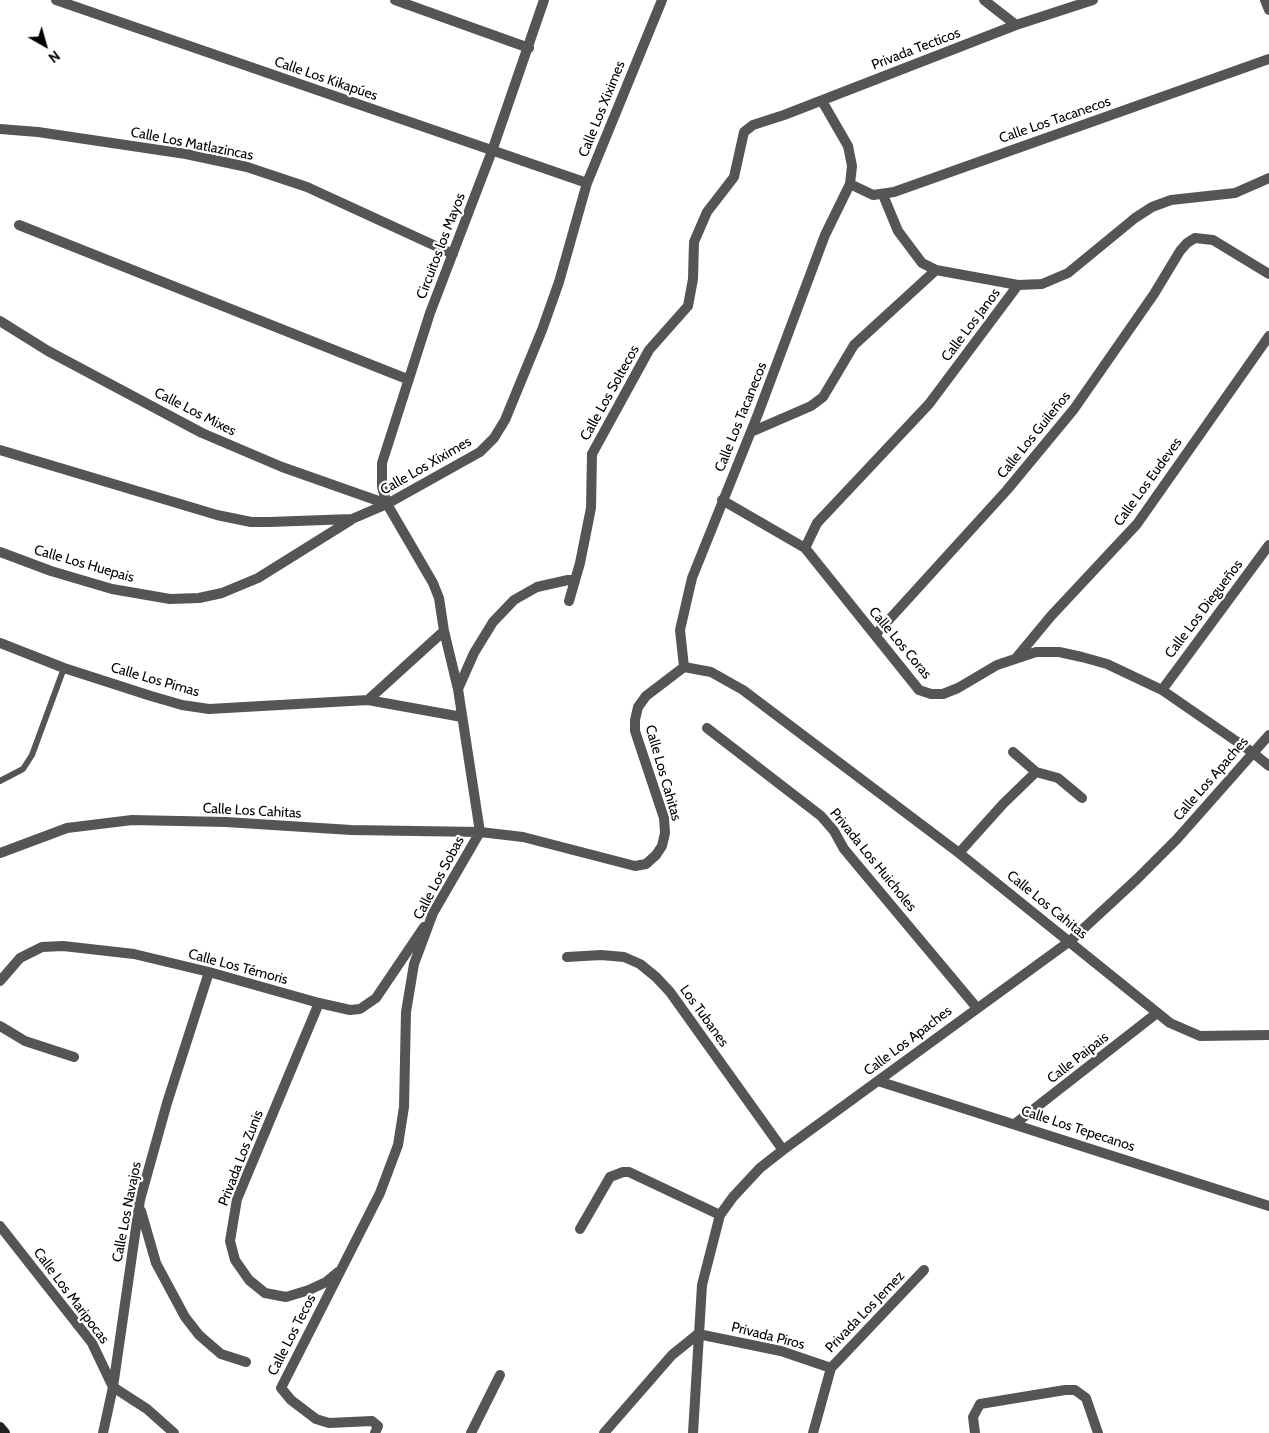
<!DOCTYPE html>
<html>
<head>
<meta charset="utf-8">
<style>
	body { margin:0 }
	#map { position:relative; width:1269px; height:1433px; overflow:hidden; background:#fff; font-family:Cabin,sans-serif }
	canvas { display:block }
	.north { position:absolute; left:20px; top:20px; width:50px; height:50px; -webkit-text-stroke:4px #fff; paint-order:stroke; rotate:142deg; font-size:14px; font-weight:700; line-height:20px; text-align:center; color:#000 }
	.north::after { content:''; display:block; margin:auto; width:18px; height:22px; background:#000; clip-path:polygon(50% 0,100% 100%,50% 72%,0 100%) }
</style>
</head>
<body>
<div id="map">
<canvas width="1269" height="1433"></canvas>
<div class="north">N</div>
</div>
<script>
const context = document.querySelector('canvas').getContext('2d');
context.lineJoin = 'round';
const toPath = rows => new Path2D(rows.map(r => 'M' + r).join(''));
function stroke(path, color, width, dash) { context.strokeStyle = color; context.lineWidth = width; context.lineCap = dash ? 'butt' : 'round'; context.setLineDash(dash || []); context.stroke(path); }
function label(font, color, halo, rows, align = 'center') {
  context.font = font + ' Cabin,sans-serif'; context.lineWidth = 4.5; context.setLineDash([]); context.textBaseline = 'middle'; context.strokeStyle = halo; context.fillStyle = color; for (const [text, x, y, turn = 0] of rows) {
    context.save(); context.translate(x, y); context.rotate((+turn || 0) * Math.PI / 180); context.textAlign = isNaN(turn) ? turn : align; if (halo) context.strokeText(text, 0, 0); context.fillText(text, 0, 0); context.restore();
  }
}
const lane = toPath([
	[0,781,23,769,32,755,64,668]
]);
const street = toPath([
	[56,0,587,183],
	[395,0,529,48],
	[984,0,1016,25],
	[1265,0,1269,10],
	[0,129,38,132,186,154,247,167,307,187,453,254],
	[850,184,873,195,894,192,1269,59],
	[883,195,898,231,922,263,936,270,1018,285],
	[19,225,407,379],
	[0,321,48,351,202,433,282,467,387,504],
	[751,432,811,406,823,397,854,345,936,270],
	[0,450,217,515,251,522,269,522,352,519,387,504,480,452,494,438,505,420,542,330,559,282,587,183,662,0],
	[722,500,805,548,919,690,931,694,943,694,958,688,997,665,1036,652,1059,652,1082,657,1107,664,1162,690,1252,752,1269,766],
	[805,548,817,523,929,404,1018,285,1042,284,1068,273,1135,218,1152,207,1171,200,1235,193,1269,178],
	[0,552,51,571,112,589,170,599,199,598,222,593,258,578,351,520],
	[569,601,580,563,591,508,592,454,649,350,688,306,693,279,694,242,707,212,734,177,744,132,753,125,784,115,1016,25,1093,0],
	[876,634,1007,490,1074,409,1154,294,1180,251,1187,243,1195,238,1213,240,1269,274],
	[0,643,64,668,151,696,182,705,209,709,368,700,444,631],
	[1017,657,1051,616,1137,524,1269,336],
	[684,667,680,630,692,578,758,414,825,235,850,184,852,166,848,146,822,101],
	[458,689,474,653,493,622,514,600,537,587,568,580,575,580],
	[1162,690,1269,545],
	[368,700,462,717],
	[707,728,821,816,834,831,844,849,977,1008],
	[1013,752,1036,772],
	[0,853,67,828,132,820,226,822,351,830,480,832,523,837,635,866,646,864,656,855,662,846,665,833,664,818,635,731,635,720,638,707,646,696,684,667,711,672,743,690,959,853,1170,1023,1200,1036,1269,1035],
	[959,853,1003,804,1036,772,1058,778,1082,798],
	[567,957,601,955,624,957,640,964,656,977,670,992,783,1150],
	[0,981,20,958,42,947,63,946,134,954,209,972,319,1003,350,1010,360,1009,376,998,424,927],
	[319,1003,237,1199,230,1241,235,1260,249,1280,265,1293,286,1297,309,1290,326,1282,338,1272],
	[0,1026,25,1041,74,1057],
	[878,1081,1269,1206],
	[1016,1123,1157,1013],
	[141,1211,156,1263,185,1317,199,1335,221,1354,246,1362],
	[0,1226,92,1343,113,1387,147,1409,174,1433],
	[580,1229,610,1177,623,1172,629,1172,720,1215],
	[103,1433,113,1387,140,1200,167,1103,209,972],
	[375,1433,378,1426,372,1421,329,1423,316,1419,291,1400,281,1388,380,1193,398,1145,404,1107,406,1012,414,964,433,913,480,832,458,689,444,631,439,598,433,583,387,504,382,487,382,463,430,313,492,151,544,0],
	[471,1433,500,1375],
	[604,1433,672,1355,698,1334,781,1351,831,1368],
	[693,1433,702,1285,720,1215,733,1197,760,1168,783,1150,1070,941,1137,879,1177,839,1269,735],
	[813,1433,831,1368,924,1270],
	[975,1433,973,1417,980,1404,1065,1390,1075,1390,1086,1398,1098,1433]
]);
const secondary = toPath([
	[0,1427,5,1433]
]);
const streetNames = [
	["Privada Tecticos",916,49,-21],
	["Calle Los Kikapúes",326,79,19],
	["Calle Los Xiximes",602,109,-68],
	["Calle Los Tacanecos",1055,120,-19],
	["Calle Los Matlazincas",192,144,11],
	["Circuitos los Mayos",441,246,-69],
	["Calle Los Janos",971,325,-53],
	["Calle Los Soltecos",610,393,-61],
	["Calle Los Mixes",195,412,27],
	["Calle Los Tacanecos",741,417,-68],
	["Calle Los Guileños",1034,435,-51],
	["Calle Los Xiximes",426,466,-30],
	["Calle Los Eudeves",1148,482,-54],
	["Calle Los Huepais",84,564,16],
	["Calle Los Diegueños",1204,609,-53],
	["Calle Los Coras",900,643,50],
	["Calle Los Pimas",155,680,16],
	["Calle Los Cahitas",663,773,74],
	["Calle Los Apaches",1211,779,-49],
	["Calle Los Cahitas",252,811,3],
	["Privada Los Huicholes",873,860,51],
	["Calle Los Sobas",439,878,-62],
	["Calle Los Cahitas",1047,905,39],
	["Calle Los Témoris",238,967,15],
	["Los Tubanes",704,1016,54],
	["Calle Los Apaches",908,1041,-37],
	["Calle Paipais",1078,1058,-38],
	["Calle Los Tepecanos",1078,1129,18],
	["Privada Los Zunis",241,1158,-69],
	["Calle Los Navajos",127,1212,-79],
	["Calle Los Maripocas",71,1296,53],
	["Privada Los Jemez",865,1312,-46],
	["Calle Los Tecos",292,1335,-63],
	["Privada Piros",768,1336,14]
];
stroke(lane, '#555', 6);
stroke(street, '#555', 10);
stroke(secondary, '#222', 10);
label('14px', '#000', '#fff', streetNames);
</script>
</body>
</html>
